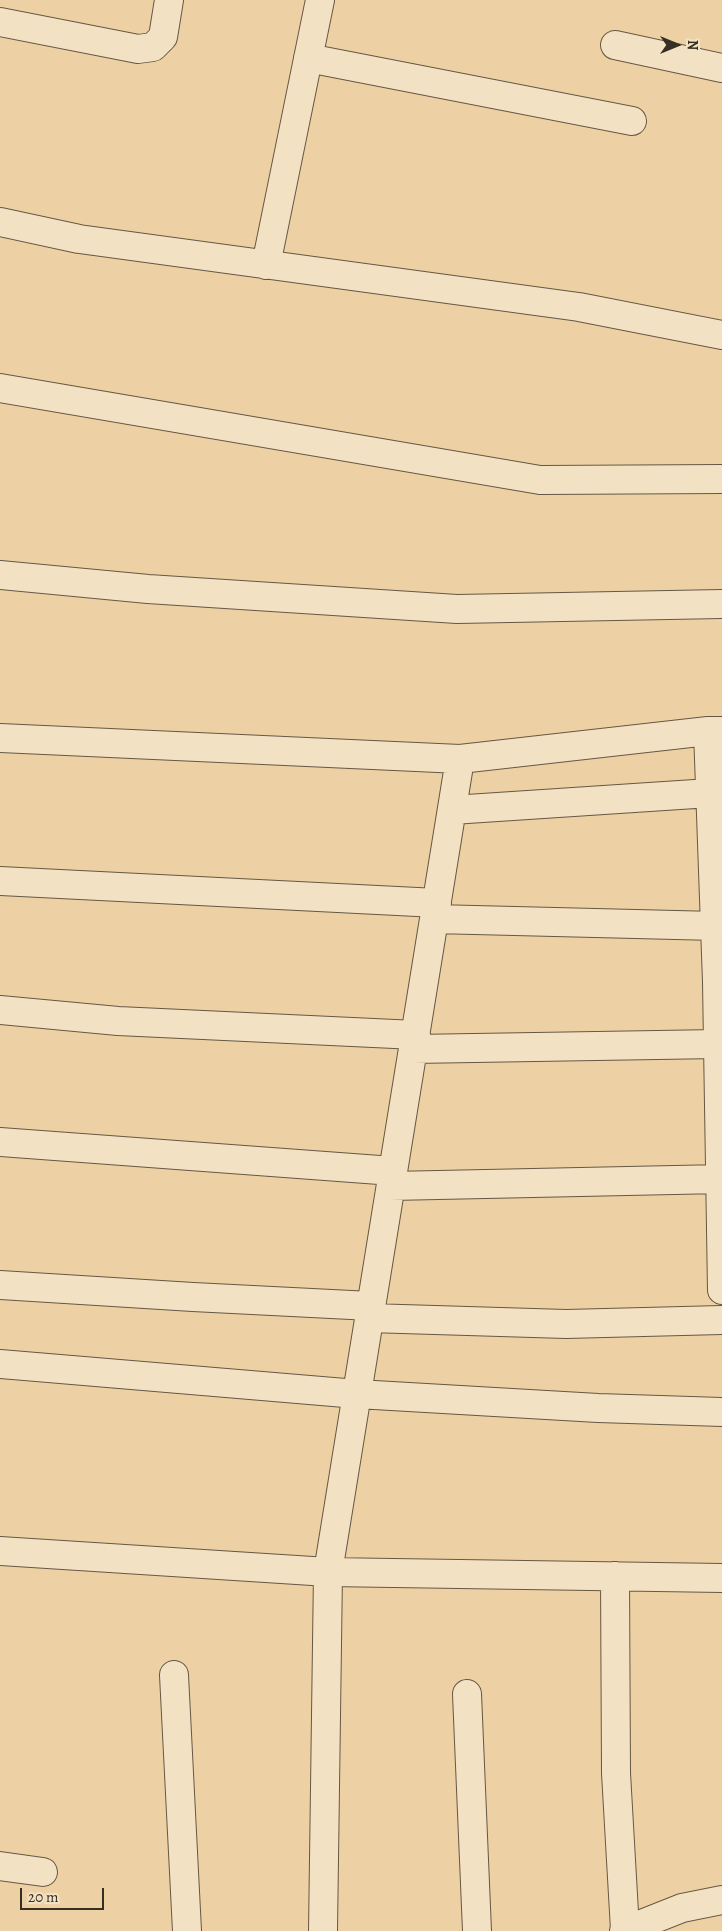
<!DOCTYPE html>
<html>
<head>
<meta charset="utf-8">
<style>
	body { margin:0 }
	#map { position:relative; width:722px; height:1931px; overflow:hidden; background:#edd1a4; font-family:Alegreya,serif }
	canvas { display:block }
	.north { position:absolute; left:652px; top:20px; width:50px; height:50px; -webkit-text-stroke:4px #f3e1c4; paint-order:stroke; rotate:90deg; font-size:14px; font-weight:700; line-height:20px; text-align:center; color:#382f23 }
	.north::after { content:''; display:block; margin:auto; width:18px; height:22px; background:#382f23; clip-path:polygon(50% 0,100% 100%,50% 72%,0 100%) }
	.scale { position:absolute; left:20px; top:1888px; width:84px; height:22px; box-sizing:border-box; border:2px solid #382f23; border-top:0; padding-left:6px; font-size:15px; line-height:18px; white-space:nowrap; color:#382f23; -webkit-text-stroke:4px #f3e1c4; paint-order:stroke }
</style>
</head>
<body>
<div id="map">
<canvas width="722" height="1931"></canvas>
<div class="north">N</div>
<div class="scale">20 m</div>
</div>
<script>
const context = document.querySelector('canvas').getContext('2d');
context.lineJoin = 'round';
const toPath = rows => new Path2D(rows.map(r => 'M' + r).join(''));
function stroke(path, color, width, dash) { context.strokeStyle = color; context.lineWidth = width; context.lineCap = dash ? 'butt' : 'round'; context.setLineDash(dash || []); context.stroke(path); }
const minor = toPath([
	[0,22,138,49,153,47,163,37,169,0],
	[615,45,722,68],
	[308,58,632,121],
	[0,222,79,239,579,307,722,335],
	[266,265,320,0],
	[0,388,540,480,722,479],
	[0,575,148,589,457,609,722,604],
	[722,731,708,731,717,982,722,1290],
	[0,738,460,759,708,731],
	[452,810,710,793],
	[0,881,437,903],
	[434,919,716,926],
	[0,1010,118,1021,416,1035],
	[413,1049,718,1044],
	[0,1142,393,1171],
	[391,1186,722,1179],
	[0,1285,193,1297,371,1306],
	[369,1318,566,1324,722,1320],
	[0,1364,357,1394,598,1408,722,1412],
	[0,1551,328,1572,460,759],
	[615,1576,616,1773,625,1930],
	[174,1675,187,1931],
	[467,1694,477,1931],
	[0,1866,43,1872],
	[323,1931,328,1572,722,1578],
	[624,1931,682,1908,722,1900]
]);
stroke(minor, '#655843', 30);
stroke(minor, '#f3e1c4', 28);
</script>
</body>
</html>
